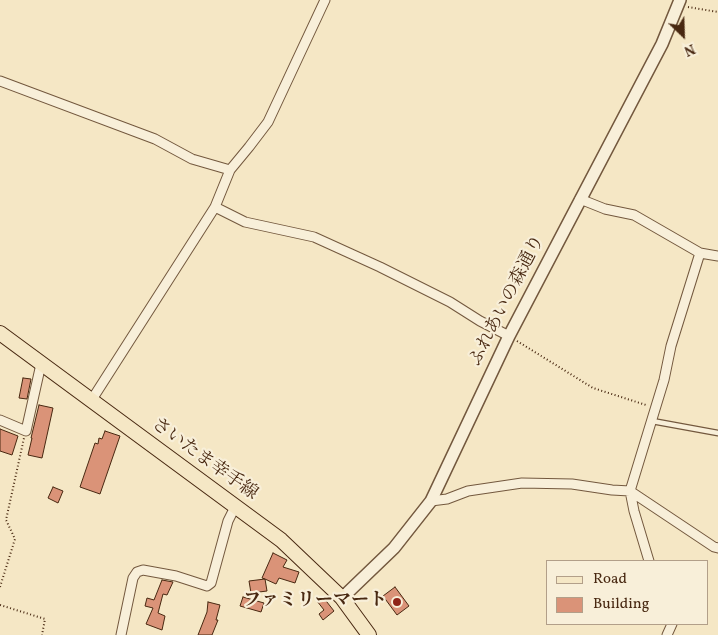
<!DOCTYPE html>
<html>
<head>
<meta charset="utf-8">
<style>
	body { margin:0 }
	#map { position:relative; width:718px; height:635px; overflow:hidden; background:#f5e7c5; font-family:Vollkorn,serif }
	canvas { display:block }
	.legend { position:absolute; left:546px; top:560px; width:162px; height:65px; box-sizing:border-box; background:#f8efd9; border:1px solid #b29f89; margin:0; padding:6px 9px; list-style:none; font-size:15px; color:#482811 }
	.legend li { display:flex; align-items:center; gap:10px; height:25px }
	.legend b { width:25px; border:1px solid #b29f89 }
	.north { position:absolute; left:658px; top:10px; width:50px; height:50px; -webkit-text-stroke:4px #f8efd9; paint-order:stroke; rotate:156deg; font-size:14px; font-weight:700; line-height:20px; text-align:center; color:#482811 }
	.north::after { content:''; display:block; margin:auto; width:18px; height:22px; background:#482811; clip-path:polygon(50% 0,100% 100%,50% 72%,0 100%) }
</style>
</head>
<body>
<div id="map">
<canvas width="718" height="635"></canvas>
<ul class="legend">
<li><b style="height:6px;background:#f5e7c5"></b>Road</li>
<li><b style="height:14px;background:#da9378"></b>Building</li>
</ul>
<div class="north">N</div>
</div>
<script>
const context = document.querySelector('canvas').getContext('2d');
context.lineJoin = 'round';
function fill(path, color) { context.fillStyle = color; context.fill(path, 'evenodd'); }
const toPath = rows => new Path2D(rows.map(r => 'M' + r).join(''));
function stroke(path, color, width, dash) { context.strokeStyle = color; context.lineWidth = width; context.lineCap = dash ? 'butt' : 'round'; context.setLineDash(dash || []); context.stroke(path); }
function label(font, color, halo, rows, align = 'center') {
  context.font = font + ' Vollkorn,"Noto Serif JP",serif'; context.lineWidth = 4.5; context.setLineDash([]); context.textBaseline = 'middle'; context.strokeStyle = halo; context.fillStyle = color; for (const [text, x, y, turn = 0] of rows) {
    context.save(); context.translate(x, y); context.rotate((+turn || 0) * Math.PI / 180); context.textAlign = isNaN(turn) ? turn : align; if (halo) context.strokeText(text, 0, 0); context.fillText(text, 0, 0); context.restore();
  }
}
const building = toPath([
	[23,378,31,379,27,399,19,398,23,378],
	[39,405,53,408,42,458,28,455,32,438,31,438,39,405],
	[0,429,18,436,12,455,0,451,0,429],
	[105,431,120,436,100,494,80,487,95,443,98,444,99,438,102,439,105,431],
	[53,487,63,491,58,503,48,498,53,487],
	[273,553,287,560,283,567,299,572,295,583,279,578,276,584,265,579,267,591,251,593,249,581,265,579,262,578,273,553],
	[162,580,173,582,167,595,163,594,158,613,165,616,162,630,146,624,153,608,145,606,147,598,154,600,162,580],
	[395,587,409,606,397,615,383,596,395,587],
	[243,597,264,603,261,612,240,606,243,597],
	[323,597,334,611,323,620,319,614,324,610,317,601,323,597],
	[208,602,220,605,216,620,218,620,212,635,198,635,207,612,208,602]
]);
const path = toPath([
	[688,7,718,12],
	[517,341,593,388,646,405],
	[0,587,15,539,6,520,24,438],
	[0,605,45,619,42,635]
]);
const service = toPath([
	[652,421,718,433]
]);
const minor = toPath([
	[0,81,155,139,192,159,230,170],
	[580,199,605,209,634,215,700,253,718,256],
	[215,207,245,222,314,237,380,267,450,302,480,321,509,336],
	[91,401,215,207,230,170,249,147,268,122,325,0],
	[0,420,26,431,41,364],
	[431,501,447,499,468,491,522,483,572,484,612,490,630,491,714,547,718,548],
	[649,561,634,511,630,491,664,380,671,346,700,253],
	[121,635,133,578,137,572,143,570,176,576,207,586,211,583,228,521,235,507],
	[667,635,672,624]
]);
const tertiary = toPath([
	[342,598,394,548,431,501,509,336,662,44,680,0]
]);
const primary = toPath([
	[0,333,281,540,342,598,369,635]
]);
const markers = [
	[397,602,5,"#8f2418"]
];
const streetNames = [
	["ふれあいの森通り",508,301,-63],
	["さいたま幸手線",204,460,36]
];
const poiNames = [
	["ファミリーマート",387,602]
];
fill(building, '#da9378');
stroke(building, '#482811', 1);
stroke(service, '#73583e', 7);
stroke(minor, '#73583e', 11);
stroke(tertiary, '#73583e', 14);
stroke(primary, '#482811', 16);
stroke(path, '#482811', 2, [1, 2.5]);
stroke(service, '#f8efd9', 4.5);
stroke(minor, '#f8efd9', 9);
stroke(tertiary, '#f8efd9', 11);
stroke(primary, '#f5e7c5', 14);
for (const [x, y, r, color] of markers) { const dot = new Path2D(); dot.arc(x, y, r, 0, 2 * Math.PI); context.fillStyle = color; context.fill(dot); stroke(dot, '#f8efd9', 2); }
label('18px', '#482811', '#f8efd9', streetNames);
label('bold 18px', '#482811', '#f8efd9', poiNames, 'right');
</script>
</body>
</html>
